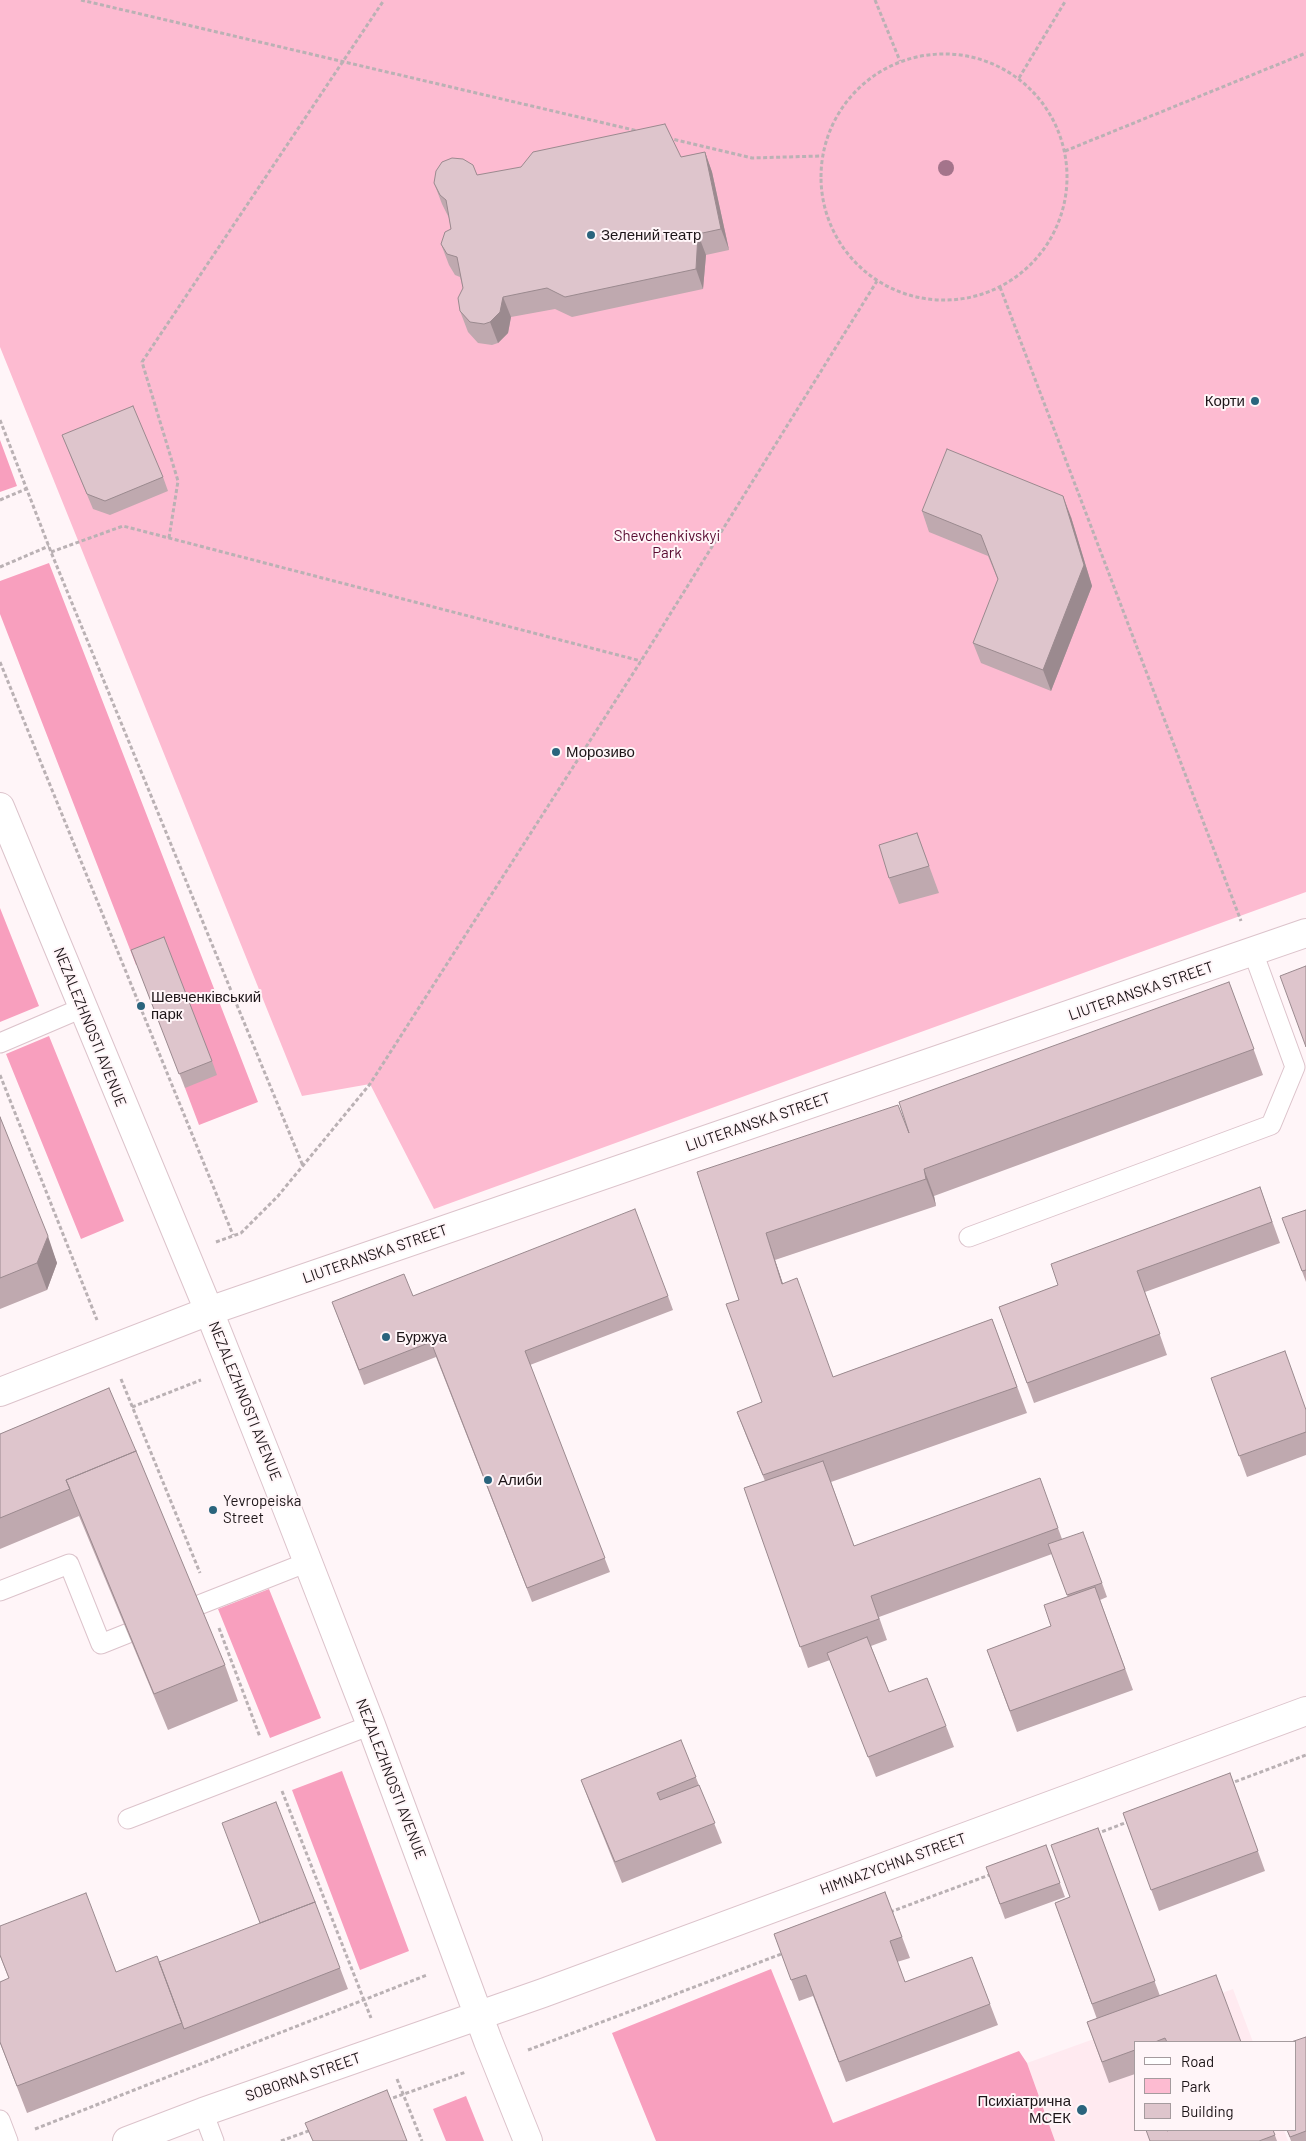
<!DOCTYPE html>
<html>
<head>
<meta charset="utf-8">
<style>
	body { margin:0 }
	#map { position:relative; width:1306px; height:2141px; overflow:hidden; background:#fff5f8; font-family:Barlow,sans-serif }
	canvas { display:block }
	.legend { position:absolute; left:1134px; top:2041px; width:162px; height:90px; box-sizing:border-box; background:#fff5f8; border:1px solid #a59b9e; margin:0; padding:6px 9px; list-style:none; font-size:15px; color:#1d1518 }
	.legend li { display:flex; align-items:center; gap:10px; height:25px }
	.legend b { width:25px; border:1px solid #a59b9e }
</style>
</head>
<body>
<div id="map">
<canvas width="1306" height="2141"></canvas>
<ul class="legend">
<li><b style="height:6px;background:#fff"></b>Road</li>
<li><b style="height:14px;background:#fdbbd1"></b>Park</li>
<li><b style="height:14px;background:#dec5cc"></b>Building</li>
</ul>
</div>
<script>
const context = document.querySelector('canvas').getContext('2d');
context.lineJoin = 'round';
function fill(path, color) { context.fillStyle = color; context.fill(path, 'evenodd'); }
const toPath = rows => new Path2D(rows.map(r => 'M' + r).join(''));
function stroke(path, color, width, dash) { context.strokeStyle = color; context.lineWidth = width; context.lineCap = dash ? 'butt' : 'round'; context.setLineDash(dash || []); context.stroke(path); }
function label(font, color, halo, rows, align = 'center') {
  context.font = font + ' Barlow,sans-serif'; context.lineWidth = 4; context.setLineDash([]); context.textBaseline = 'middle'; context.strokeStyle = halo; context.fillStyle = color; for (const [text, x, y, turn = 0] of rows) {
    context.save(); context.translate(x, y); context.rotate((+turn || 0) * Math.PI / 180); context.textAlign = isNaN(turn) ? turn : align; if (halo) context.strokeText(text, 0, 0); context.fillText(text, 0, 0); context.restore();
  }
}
const built = toPath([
	[1233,1989,1253,2042,1135,2042,1135,2130,1284,2130,1288,2141,1055,2141,1027,2063]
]);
const green = toPath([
	[0,0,1306,0,1306,892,434,1209,370,1084,302,1096,0,347]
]);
const forest = toPath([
	[0,440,17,486,0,492],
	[49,563,258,1102,199,1125,185,1088,168,952,136,965,0,614,0,581],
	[0,908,39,1006,0,1022],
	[49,1036,124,1221,81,1239,6,1054],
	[269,1589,321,1718,270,1738,218,1609],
	[342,1771,409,1951,360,1970,292,1790],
	[771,1969,833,2123,1019,2051,1027,2063,1055,2141,656,2141,612,2033],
	[466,2096,484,2141,446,2141,433,2109]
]);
const path = toPath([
	[81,0,638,131],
	[875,0,900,61],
	'821 177a123 123 0 1 1 246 0a123 123 0 1 1-246 0Z',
	[1019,78,1066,0],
	[668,138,752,158,821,156],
	[1065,151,1306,53],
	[1000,287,1241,921],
	[0,420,51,552,303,1166],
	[0,500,26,489],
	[169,538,178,481,142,362,384,0],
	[51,552,123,526,641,661],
	[0,567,49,546],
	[0,662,233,1235],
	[0,1075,97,1320],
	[216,1242,241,1233,278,1196,370,1084,641,661,877,281],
	[121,1379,200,1573],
	[132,1407,201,1380],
	[219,1628,260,1737],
	[1229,1784,1306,1755],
	[282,1791,371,2018],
	[1096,1834,1130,1821],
	[890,1912,992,1874],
	[528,2050,784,1953],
	[397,2079,422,2141],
	[387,2100,466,2072],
	[35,2129,427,1975],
	[281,2141,311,2130]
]);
const service = toPath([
	[0,1043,82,1008],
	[969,1237,1271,1125,1295,1067,1253,952],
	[0,1591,69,1564,101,1644,151,1624],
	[176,1614,308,1562],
	[128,1819,371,1725],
	[203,2112,214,2141],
	[0,2120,8,2141]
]);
const pedestrian = toPath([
	[0,1392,209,1311]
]);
const minor = toPath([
	[209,1311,1306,933]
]);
const tertiary = toPath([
	[0,807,209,1311,276,1480,371,1725,488,2041,528,2141],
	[127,2141,203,2112,543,1993,1306,1711]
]);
const trees = [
	[946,168]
];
const wall = toPath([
	[705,152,712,172,729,250,706,255,703,289,572,317,555,309,511,317,508,333,498,343,492,345,478,343,468,332,460,311,463,288,460,277,455,275,449,265,441,244,451,229,449,218,442,204,434,183,477,175,681,157],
	[62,435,163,477,168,491,110,515,93,509],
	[922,511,1071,517,1092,586,1051,691,981,663,973,643,998,580,988,556,929,532],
	[917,833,939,893,899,904,889,878],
	[131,950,212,1061,217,1075,185,1088],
	[1229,982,1263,1075,934,1196,936,1206,775,1260,783,1284,833,1377,992,1319,1027,1413,831,1482,854,1546,1058,1528,1062,1539,1102,1583,1107,1597,1100,1600,1133,1690,1017,1732,987,1650,1051,1626,1068,1597,1052,1554,879,1617,887,1640,871,1646,889,1692,946,1726,954,1747,876,1777,830,1660,808,1668,744,1488,765,1481,747,1438,737,1412,762,1402,739,1300,697,1172,909,1133],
	[0,1117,57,1263,47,1290,0,1309],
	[1260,1187,1280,1243,1145,1292,1167,1355,1034,1403,999,1307,1058,1285],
	[1306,1210,1306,1282,1290,1239],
	[413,1296,668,1296,673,1310,530,1365,610,1572,532,1602,436,1357,364,1385,332,1302],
	[1211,1378,1306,1410,1306,1455,1247,1477],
	[109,1388,225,1665,238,1701,168,1730,79,1516,0,1549,0,1434],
	[681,1740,722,1843,622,1883,589,1801,581,1780],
	[1230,1773,1265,1871,1159,1911,1123,1813],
	[1098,1828,1160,1996,1241,2042,1135,2042,1135,2074,1109,2083,1087,2022,1097,2019,1055,1903,1070,1897],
	[1046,1845,1065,1897,1005,1919,986,1867],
	[885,1892,910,1958,897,1962,905,1982,972,1957,998,2025,846,2082,813,1996,799,2001,774,1934],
	[0,1926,116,1972,159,1962,340,1968,348,1989,27,2113,0,2043,0,1982,9,1979,0,1956],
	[1306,2037,1306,2141,1291,2141,1287,2130],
	[1273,2130,1277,2141,1150,2141,1167,2131]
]);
const shadedWall = toPath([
	[705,152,712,172,729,250,721,229],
	[698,234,706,255,703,289,696,269],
	[503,297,511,317,508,333,498,343,490,322],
	[1063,496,1071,517,1092,586,1051,691,1043,670],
	[924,1169,934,1196,936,1206,926,1179],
	[766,1233,792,1311,782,1284],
	[48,1236,57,1263,47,1290,37,1263]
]);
const building = toPath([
	[665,124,681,157,705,152,721,229,698,234,696,269,565,297,547,288,503,297,500,312,490,322,484,324,470,322,460,311,458,298,463,288,457,257,447,254,441,244,445,232,451,229,446,200,440,195,434,183,436,171,442,162,452,158,463,159,473,165,477,175,521,167,533,152,665,124],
	[133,406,163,477,105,501,87,494,62,435,133,406],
	[947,449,1063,496,1084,565,1043,670,973,643,998,579,981,535,922,511,947,449],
	[917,833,929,866,889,878,879,845,917,833],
	[164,937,212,1061,179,1074,131,950,164,937],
	[1306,966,1306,1047,1280,976,1306,966],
	[1229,982,1254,1049,924,1169,926,1179,766,1233,782,1284,797,1278,833,1377,992,1319,1017,1387,763,1475,737,1412,762,1402,726,1304,739,1300,697,1172,898,1105,909,1133,899,1102,1229,982],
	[0,1117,48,1236,37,1263,0,1278,0,1117],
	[1260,1187,1272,1222,1137,1271,1160,1334,1027,1383,999,1307,1058,1285,1051,1264,1260,1187],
	[635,1209,668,1296,525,1351,605,1558,527,1588,431,1342,359,1370,332,1302,404,1274,413,1296,635,1209],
	[1306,1210,1306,1270,1302,1271,1282,1218,1306,1210],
	[1285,1351,1306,1410,1306,1432,1239,1456,1211,1378,1285,1351],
	[109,1388,136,1451,66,1480,70,1489,0,1518,0,1434,109,1388],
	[136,1451,225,1665,154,1694,66,1480,136,1451],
	[823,1461,854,1546,1040,1478,1058,1528,871,1596,879,1619,800,1647,744,1488,823,1461],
	[1083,1532,1102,1583,1067,1595,1048,1544,1083,1532],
	[1095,1587,1125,1669,1010,1711,987,1650,1051,1626,1044,1605,1095,1587],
	[867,1637,889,1692,927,1678,946,1726,868,1757,827,1653,867,1637],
	[681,1740,696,1777,657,1793,660,1800,699,1785,715,1823,615,1862,581,1780,681,1740],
	[1230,1773,1258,1851,1151,1890,1123,1813,1230,1773],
	[276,1802,315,1902,260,1923,222,1823,276,1802],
	[1098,1828,1155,1981,1092,2004,1055,1903,1070,1897,1051,1845,1098,1828],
	[1046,1845,1060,1883,1000,1904,986,1867,1046,1845],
	[885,1892,902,1937,890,1941,905,1982,972,1957,990,2004,839,2062,806,1975,791,1980,774,1934,885,1892],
	[86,1893,116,1972,157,1956,182,2023,17,2086,0,2042,0,1982,9,1978,0,1955,0,1926,86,1893],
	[315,1902,340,1968,184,2029,159,1962,315,1902],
	[1216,1975,1241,2042,1167,2042,1165,2038,1155,2042,1135,2042,1135,2050,1102,2062,1087,2022,1216,1975],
	[1306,2037,1306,2131,1290,2137,1287,2130,1295,2130,1295,2042,1291,2042,1306,2037],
	[387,2090,407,2141,313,2141,305,2123,387,2090],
	[1146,2130,1167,2130,1167,2131,1170,2130,1273,2130,1275,2135,1259,2141,1150,2141,1146,2130]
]);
const markers = [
	[591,235,5,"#2a647d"],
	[1255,401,5,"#2a647d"],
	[556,752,5,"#2a647d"],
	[141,1006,5,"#2a647d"],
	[386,1337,5,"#2a647d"],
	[488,1480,5,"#2a647d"],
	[213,1510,5,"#2a647d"],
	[1082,2110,6,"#2a647d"]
];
const poiNames = [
	["Зелений театр",601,235],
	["Корти",1245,401,"right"],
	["Морозиво",566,752],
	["Шевченківський",151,997],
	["парк",151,1014],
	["Буржуа",396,1337],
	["Алиби",498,1480],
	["Yevropeiska",223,1501],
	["Street",223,1518],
	["Психіатрична",1071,2101,"right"],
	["МСЕК",1071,2118,"right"]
];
const parkNames = [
	["Shevchenkivskyi",667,536],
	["Park",667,553]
];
const streetNames = [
	["LIUTERANSKA STREET",1141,991,-19],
	["NEZALEZHNOSTI AVENUE",90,1027,68],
	["LIUTERANSKA STREET",758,1122,-19],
	["LIUTERANSKA STREET",375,1254,-19],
	["NEZALEZHNOSTI AVENUE",245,1401,68],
	["NEZALEZHNOSTI AVENUE",391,1779,69],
	["HIMNAZYCHNA STREET",893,1864,-20],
	["SOBORNA STREET",303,2077,-19]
];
fill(built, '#ffeaf0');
fill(green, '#fdbbd1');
fill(forest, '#f89fbe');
stroke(service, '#dcc3cb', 21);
stroke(pedestrian, '#dcc3cb', 30);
stroke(minor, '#dcc3cb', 30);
stroke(tertiary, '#dcc3cb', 30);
stroke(path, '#bab1b4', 3, [4, 2.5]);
stroke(service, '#fff', 19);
stroke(pedestrian, '#fff', 28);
stroke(minor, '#fff', 28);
stroke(tertiary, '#fff', 28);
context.fillStyle = '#a4748b';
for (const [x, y] of trees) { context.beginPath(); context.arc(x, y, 8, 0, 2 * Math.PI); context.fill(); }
fill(wall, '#bfa9af');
fill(shadedWall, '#9b8a8f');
fill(building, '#dec5cc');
stroke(building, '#9b8a8f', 1);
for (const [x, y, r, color] of markers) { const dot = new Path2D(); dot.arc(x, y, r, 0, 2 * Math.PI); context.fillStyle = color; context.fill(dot); stroke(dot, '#fff5f8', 2); }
label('15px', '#1d1518', '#fff5f8', poiNames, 'left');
label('15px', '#590b31', '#fff5f8', parkNames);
label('15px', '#1d1518', '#fff5f8', streetNames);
</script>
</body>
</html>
